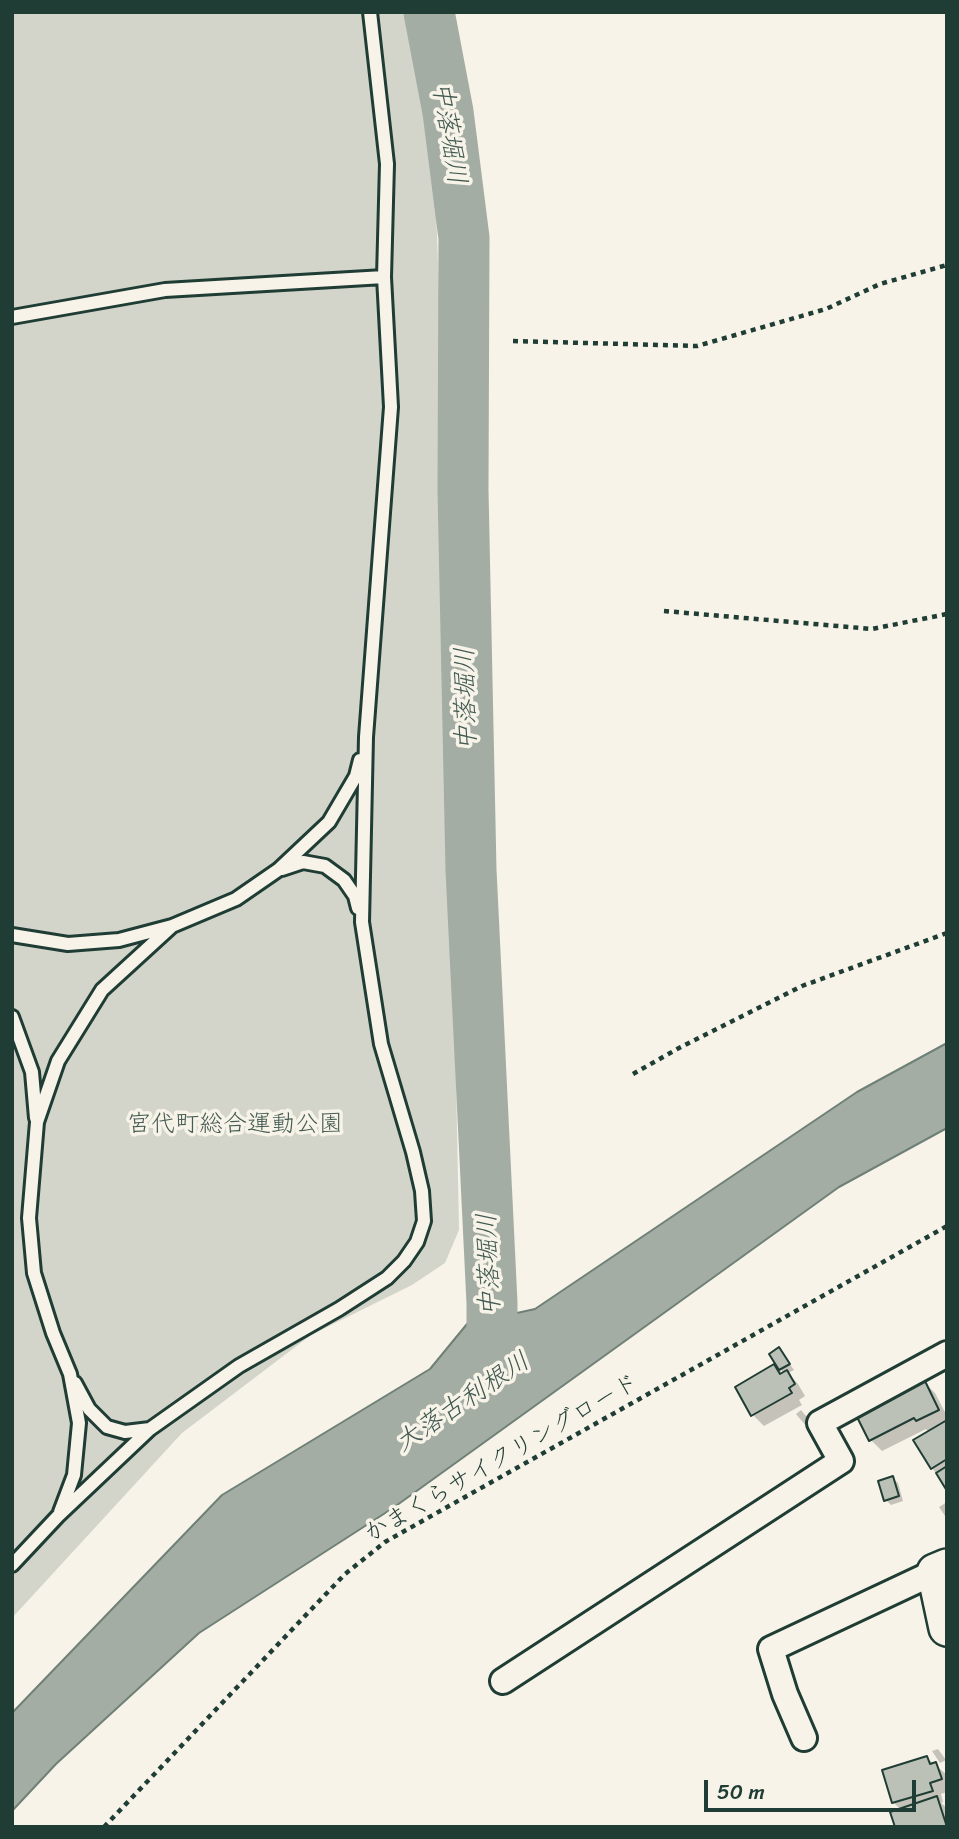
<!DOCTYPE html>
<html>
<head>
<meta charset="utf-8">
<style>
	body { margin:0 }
	#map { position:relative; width:959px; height:1839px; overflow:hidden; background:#f7f3e8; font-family:Sriracha,sans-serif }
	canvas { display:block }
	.frame { position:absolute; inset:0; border:14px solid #1f3d34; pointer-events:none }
	.scale { position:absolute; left:704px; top:1780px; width:212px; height:32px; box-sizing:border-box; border:4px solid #1f3d34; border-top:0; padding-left:9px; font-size:21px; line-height:24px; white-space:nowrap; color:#1f3d34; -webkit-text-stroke:5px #f7f3e8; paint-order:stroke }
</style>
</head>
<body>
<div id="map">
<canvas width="959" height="1839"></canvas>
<div class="frame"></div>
<div class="scale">50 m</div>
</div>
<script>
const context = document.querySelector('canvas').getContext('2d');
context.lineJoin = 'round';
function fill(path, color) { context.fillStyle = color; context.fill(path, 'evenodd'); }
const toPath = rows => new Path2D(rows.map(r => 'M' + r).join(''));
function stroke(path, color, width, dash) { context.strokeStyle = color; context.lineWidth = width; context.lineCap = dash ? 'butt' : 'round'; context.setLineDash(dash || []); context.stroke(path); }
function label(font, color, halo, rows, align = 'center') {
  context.font = font + ' Sriracha,"Klee One",sans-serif'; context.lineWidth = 7; context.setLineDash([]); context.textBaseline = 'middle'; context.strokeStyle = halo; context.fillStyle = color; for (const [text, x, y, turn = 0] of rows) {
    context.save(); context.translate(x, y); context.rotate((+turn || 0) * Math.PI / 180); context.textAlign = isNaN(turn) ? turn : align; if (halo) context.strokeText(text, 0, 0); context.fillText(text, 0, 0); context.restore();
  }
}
const green = toPath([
	[12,12,408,12,435,179,442,375,459,1230,445,1263,412,1285,311,1335,182,1433,12,1618]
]);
const water = toPath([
	[947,1043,947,1128,839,1187,393,1508,199,1633,56,1764,12,1811,12,1713,222,1495,430,1369,467,1324,535,1309,857,1092,947,1043]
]);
const shadow = toPath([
	[779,1349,794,1370,788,1373,798,1384,805,1396,799,1400,802,1405,764,1426,753,1415,774,1366,783,1373,771,1354],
	[923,1381,935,1393,947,1416,947,1487,932,1468,929,1433,926,1429,882,1451,871,1440],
	[801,1410,811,1422,806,1426,796,1414],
	[892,1478,898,1483,903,1501,891,1505,886,1500],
	[947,1502,947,1519,939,1507],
	[938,1749,946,1760,940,1763,932,1751],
	[927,1758,947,1775,947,1792,941,1794,943,1802,941,1803,947,1808,947,1827,901,1810,893,1802]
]);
const river = toPath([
	[429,12,448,112,464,238,463,490,471,870,492,1303,492,1387]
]);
const building = toPath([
	[779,1347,790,1364,779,1370,769,1354,779,1347],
	[774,1364,780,1374,787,1370,795,1384,789,1388,792,1393,751,1416,735,1387,774,1364],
	[924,1379,939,1410,916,1421,914,1418,869,1441,855,1413,924,1379],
	[947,1420,947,1459,931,1469,913,1440,947,1420],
	[947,1466,947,1491,936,1473,947,1466],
	[893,1476,899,1496,884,1501,878,1481,893,1476],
	[927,1756,930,1764,936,1762,942,1779,930,1783,933,1791,892,1803,882,1770,927,1756],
	[937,1796,947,1827,895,1827,890,1812,937,1796]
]);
const path = toPath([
	[513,341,697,346,826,309,880,284,947,265],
	[664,611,872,629,947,614],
	[633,1074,679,1048,802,986,947,933],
	[104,1827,345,1574,385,1542,947,1226]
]);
const lane = toPath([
	[12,317,165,290,384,277],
	[282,869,303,862,325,866,344,880,355,896,358,908],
	[12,935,68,944,119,940,172,926,236,899,278,870,329,822,356,776,360,760],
	[12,1017,32,1072,36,1118],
	[75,1383,89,1409,107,1427,125,1432,150,1429],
	[60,1512,74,1475,79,1423,70,1374,53,1333,34,1273,29,1218,37,1122,58,1061,102,990,172,926],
	[12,1565,58,1516,150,1429,239,1366,339,1309,387,1278,404,1261,417,1242,424,1221,422,1191,413,1152,381,1044,362,922,366,737,391,407,384,277,387,164,370,12]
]);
const street = toPath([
	[503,1681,841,1461,820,1423,947,1354],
	[804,1738,785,1694,771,1649,935,1572]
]);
const secondary = toPath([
	[947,1567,935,1572,947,1628]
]);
const parkNames = [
	["宮代町総合運動公園",235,1125]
];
const streetNames = [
	["かまくらサイクリングロード",502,1459,-30]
];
const waterNames = [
	["中落堀川",448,133,81],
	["中落堀川",467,699,-91],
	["中落堀川",490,1265,-92],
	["大落古利根川",463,1403,-34]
];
fill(green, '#d3d5ca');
fill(water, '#a4ada3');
stroke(water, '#6f8077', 2);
fill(shadow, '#0003');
stroke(river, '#a4ada3', 51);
fill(building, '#bbc1b6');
stroke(building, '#1f3d34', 2);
stroke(lane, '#1f3d34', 18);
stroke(street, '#1f3d34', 30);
stroke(secondary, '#1f3d34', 40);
stroke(path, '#1f3d34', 4.5, [5, 5]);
stroke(lane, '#f7f3e8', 12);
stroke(street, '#f7f3e8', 24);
stroke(secondary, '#f7f3e8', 35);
label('24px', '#435b52', '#f7f3e8', parkNames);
label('24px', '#1f3d34', '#f7f3e8', streetNames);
label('italic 26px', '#405950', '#f7f3e8', waterNames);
</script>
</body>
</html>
